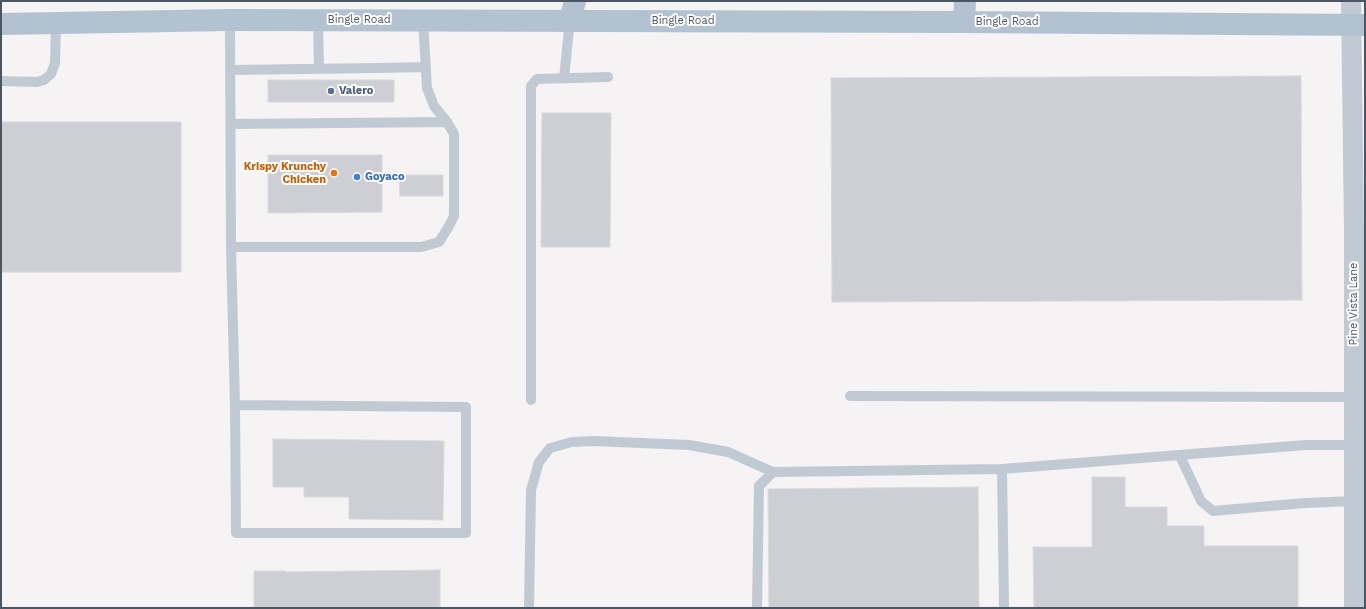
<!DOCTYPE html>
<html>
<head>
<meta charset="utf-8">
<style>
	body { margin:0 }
	#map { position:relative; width:1366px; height:609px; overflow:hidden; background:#f5f3f3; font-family:"Work Sans",sans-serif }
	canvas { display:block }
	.frame { position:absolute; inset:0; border:2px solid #4a5661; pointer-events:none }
</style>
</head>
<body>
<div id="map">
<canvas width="1366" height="609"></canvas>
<div class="frame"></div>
</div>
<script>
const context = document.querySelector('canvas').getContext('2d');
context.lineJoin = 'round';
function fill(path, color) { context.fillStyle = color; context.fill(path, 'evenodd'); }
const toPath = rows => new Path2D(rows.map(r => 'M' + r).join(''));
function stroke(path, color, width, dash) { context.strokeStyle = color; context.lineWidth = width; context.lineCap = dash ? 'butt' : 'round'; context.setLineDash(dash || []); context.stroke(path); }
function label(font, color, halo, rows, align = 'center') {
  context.font = font + ' "Work Sans",sans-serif'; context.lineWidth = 4; context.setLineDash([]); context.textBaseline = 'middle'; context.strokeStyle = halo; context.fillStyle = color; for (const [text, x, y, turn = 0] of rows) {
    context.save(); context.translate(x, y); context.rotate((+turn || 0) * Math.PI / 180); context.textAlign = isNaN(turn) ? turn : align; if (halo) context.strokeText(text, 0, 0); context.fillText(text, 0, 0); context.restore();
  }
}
const building = toPath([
	[1301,76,1302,300,832,302,831,78,1301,76],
	[268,80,394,80,394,102,268,102,268,80],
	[542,113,611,113,610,247,541,247,542,113],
	[1,122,181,122,181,272,1,272,1,122],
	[268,155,382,155,382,212,268,213,268,155],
	[399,175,443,175,443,196,400,196,399,175],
	[273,439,444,441,443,520,349,519,349,497,304,497,304,487,273,487,273,439],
	[1092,477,1125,477,1125,507,1167,507,1167,526,1204,526,1204,546,1298,546,1298,608,1034,608,1033,547,1092,547,1092,477],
	[978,487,979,608,769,608,768,489,978,487],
	[440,570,440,608,254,608,254,571,285,571,285,572,440,570]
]);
const lane = toPath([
	[230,20,231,247,235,405,236,533,466,533,466,407,235,405],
	[318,20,319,69],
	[231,70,377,68,426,67],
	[564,78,570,20],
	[1,81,37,82,44,80,51,74,55,63,56,23],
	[231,124,447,122],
	[231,247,421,247,439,242,449,226,454,216,454,134,447,122,434,106,427,88,423,20],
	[850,396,1354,397],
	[531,400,531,86,537,79,608,77],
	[1180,456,1201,501,1213,511,1305,503,1354,501],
	[1002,469,1004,608],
	[529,608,531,490,539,462,550,448,572,442,593,441,689,445,728,452,773,472],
	[757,608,759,486,773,472,1002,469,1306,445,1354,445]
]);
const street = toPath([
	[1351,1,1354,230,1354,608]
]);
const primary = toPath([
	[570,20,575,1],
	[964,22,965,1],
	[1,24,230,20,964,22,1365,25]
]);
const markers = [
	[331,91,4,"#5c6f8a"],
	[334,173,4,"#e8710a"],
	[357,177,4,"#3f7fe0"]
];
const streetNames = [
	["Bingle Road",359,20],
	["Bingle Road",683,21],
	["Bingle Road",1007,22],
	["Pine Vista Lane",1354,304,-90]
];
const serviceNames = [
	["Valero",339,91]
];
const foodNames = [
	["Krispy Krunchy",326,167],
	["Chicken",326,180]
];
const shopNames = [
	["Goyaco",365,177]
];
fill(building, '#cdcfd5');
stroke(building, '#d7d9de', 1);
stroke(lane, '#c1cad2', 10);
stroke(street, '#c1cad2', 20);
stroke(primary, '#b3c2d1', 22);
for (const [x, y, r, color] of markers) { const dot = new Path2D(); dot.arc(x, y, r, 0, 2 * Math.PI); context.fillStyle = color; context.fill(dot); stroke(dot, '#fff', 1.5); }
label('11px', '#4a5661', '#fff', streetNames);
label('bold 11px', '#4e5e75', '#fff', serviceNames, 'left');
label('bold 11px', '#c56008', '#fff', foodNames, 'right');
label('bold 11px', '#366cbe', '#fff', shopNames, 'left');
</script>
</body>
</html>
